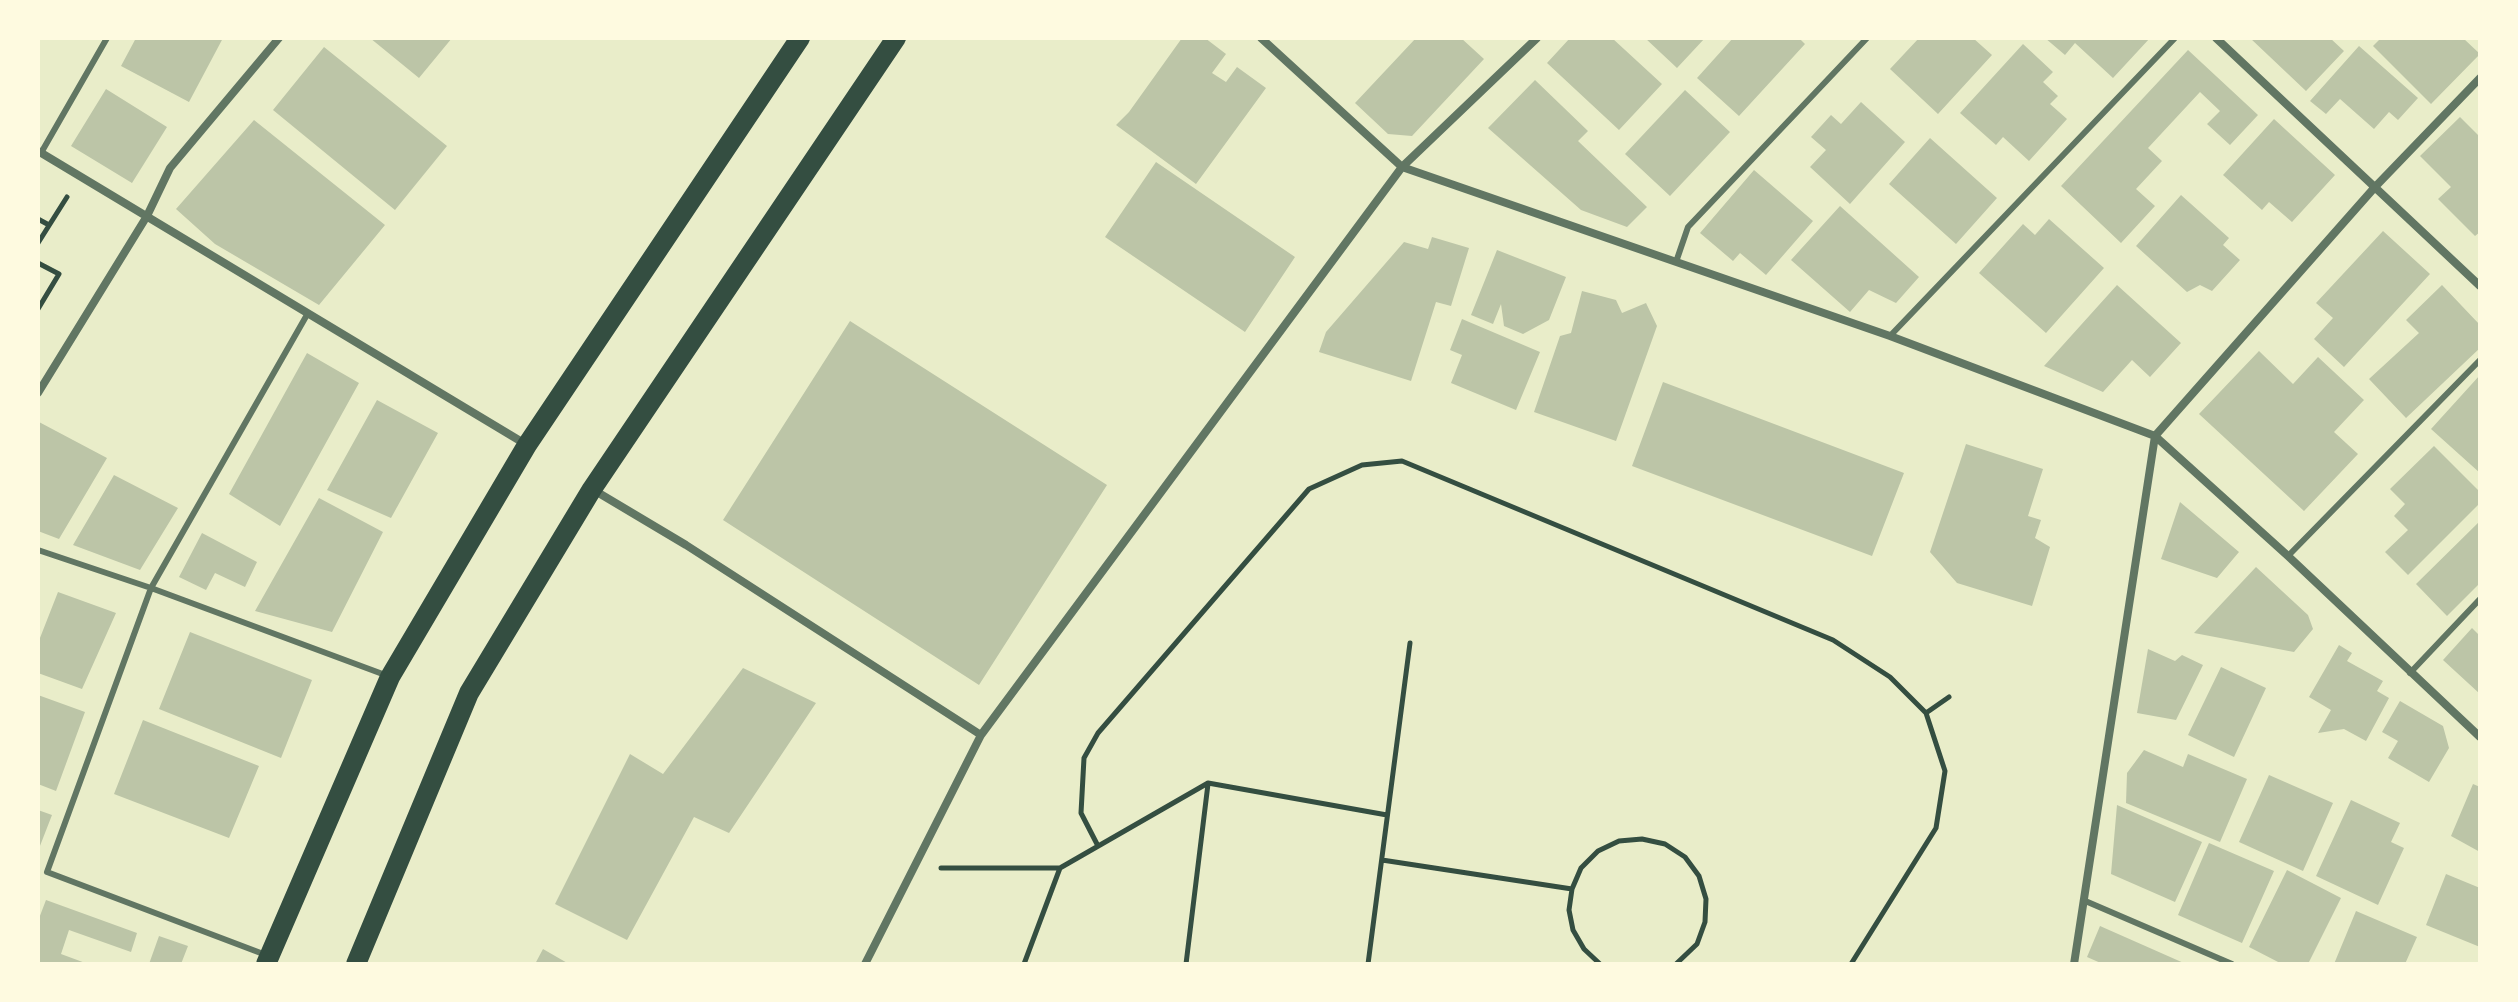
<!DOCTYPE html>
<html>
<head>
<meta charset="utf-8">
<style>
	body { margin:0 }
	#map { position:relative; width:2518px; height:1002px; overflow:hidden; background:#e9edc9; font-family:Signika,sans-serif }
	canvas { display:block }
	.frame { position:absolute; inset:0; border:40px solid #fefae0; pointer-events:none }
</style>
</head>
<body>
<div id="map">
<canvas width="2518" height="1002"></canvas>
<div class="frame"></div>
</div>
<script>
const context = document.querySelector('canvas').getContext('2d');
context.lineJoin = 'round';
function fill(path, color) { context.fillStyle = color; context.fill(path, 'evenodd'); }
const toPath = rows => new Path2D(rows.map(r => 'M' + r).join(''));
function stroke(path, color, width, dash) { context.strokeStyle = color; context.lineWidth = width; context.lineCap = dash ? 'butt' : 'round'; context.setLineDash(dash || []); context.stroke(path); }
const building = toPath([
	[136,38,223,38,189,102,121,66],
	[370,38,452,38,419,78],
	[1182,38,1205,38,1226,54,1212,73,1226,82,1237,67,1266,88,1196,184,1116,125,1129,112],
	[1416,38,1461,38,1484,59,1412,136,1388,134,1355,103],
	[1570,38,1612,38,1662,84,1619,130,1547,63],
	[1645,38,1705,38,1677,68],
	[1733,38,1799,38,1805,44,1739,116,1697,78],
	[1919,38,1973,38,1992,55,1938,114,1890,69],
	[2045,38,2150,38,2113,78,2075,43,2065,55],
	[2250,38,2330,38,2344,51,2306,91],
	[2381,38,2463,38,2480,54,2431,104,2373,46],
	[2023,44,2053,72,2043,82,2058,96,2050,104,2067,119,2029,161,2003,137,1996,145,1960,113],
	[2359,46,2418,98,2398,120,2389,112,2374,129,2340,99,2326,114,2310,101],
	[324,47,447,146,395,210,273,110],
	[2188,50,2258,115,2230,145,2207,124,2220,111,2200,92,2148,148,2162,161,2136,189,2155,206,2121,243,2061,186],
	[1535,80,1588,131,1578,141,1647,207,1627,227,1581,210,1488,128],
	[106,89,167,127,132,183,71,146],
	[1685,90,1730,132,1670,196,1625,154],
	[1861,102,1905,142,1850,204,1810,167,1826,150,1811,137,1831,115,1841,124],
	[2460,117,2480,137,2480,232,2475,236,2438,199,2451,187,2420,156],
	[2274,119,2335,175,2292,222,2269,202,2262,210,2223,175],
	[254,120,385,225,319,305,215,244,176,209],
	[1930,138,1997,198,1956,244,1889,184],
	[1156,162,1295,257,1245,332,1105,237],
	[1754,170,1813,221,1766,275,1740,253,1733,261,1700,233],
	[2181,195,2229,238,2223,245,2240,260,2212,291,2200,285,2187,292,2136,246],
	[1840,206,1919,277,1896,303,1869,290,1850,312,1791,260],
	[2049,219,2104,268,2046,333,1979,273,2023,224,2035,235],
	[2383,231,2430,274,2344,367,2314,339,2333,318,2316,303],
	[1432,237,1469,248,1451,306,1436,302,1411,381,1319,352,1326,332,1404,242,1428,249],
	[1497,250,1566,277,1549,320,1523,334,1504,326,1501,304,1493,324,1471,315],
	[2117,285,2181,343,2150,377,2132,360,2103,392,2044,366],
	[2442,285,2480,325,2480,348,2406,418,2369,379,2419,333,2406,320],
	[1582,291,1616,300,1622,313,1646,303,1657,326,1616,441,1534,412,1560,336,1571,333],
	[1462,319,1540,352,1516,410,1451,383,1462,355,1450,350],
	[850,321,1107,485,979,685,723,520],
	[2259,351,2293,384,2318,357,2364,400,2334,432,2358,454,2304,511,2199,414],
	[307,353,359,383,280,526,229,494],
	[2480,375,2480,473,2431,429],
	[1663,382,1904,473,1872,556,1632,466],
	[377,400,438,433,391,518,327,490],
	[39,422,107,458,59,539,38,531],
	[1966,444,2043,469,2028,516,2041,520,2035,538,2050,547,2032,606,1957,583,1930,552],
	[2434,446,2480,492,2480,503,2408,575,2385,552,2408,530,2394,516,2405,504,2390,489],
	[114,475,178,508,140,570,73,545],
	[319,498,383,532,332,632,255,611],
	[2180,502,2239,552,2217,578,2161,559],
	[2480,521,2480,583,2447,616,2416,584],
	[202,533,257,562,245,587,215,573,206,590,179,577],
	[2256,567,2308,615,2313,629,2294,652,2194,633],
	[58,592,116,613,82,689,38,673,38,643],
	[2472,628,2480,636,2480,694,2443,660],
	[190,632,312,680,281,758,159,709],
	[2339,645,2352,653,2347,661,2383,681,2377,691,2389,698,2366,741,2344,729,2318,733,2331,710,2309,697],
	[2148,649,2175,661,2182,655,2203,665,2176,720,2137,713],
	[2221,667,2266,688,2234,757,2188,735],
	[743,668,816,703,729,833,694,817,627,940,555,904,630,754,663,774],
	[38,695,85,712,56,791,38,784],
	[2400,701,2443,726,2449,748,2429,782,2388,758,2398,741,2382,732],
	[143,720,259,766,229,838,114,794],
	[2144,750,2183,767,2188,754,2247,779,2220,842,2126,803,2127,773],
	[2269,775,2333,803,2303,871,2239,842],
	[2473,784,2480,787,2480,852,2451,836],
	[2351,800,2400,823,2391,842,2404,848,2378,905,2316,876],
	[2117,805,2202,842,2175,902,2111,874],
	[38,810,52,815,38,851],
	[2209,843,2274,871,2242,943,2178,915],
	[2287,870,2341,898,2308,964,2282,964,2249,947],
	[2446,874,2480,888,2480,947,2426,925],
	[46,900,137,933,131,952,69,930,61,954,88,964,38,964,38,921],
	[2356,911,2417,937,2405,964,2334,964],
	[2100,926,2186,964,2103,964,2087,957],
	[159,936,188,946,181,964,149,964],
	[543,949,569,964,535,964]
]);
const path = toPath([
	[38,219,49,225],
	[38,243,67,197],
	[38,263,59,274,38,309],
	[1926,713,1949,697],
	[1098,846,1081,813,1084,758,1098,733,1309,489,1362,465,1402,461,1833,640,1890,677,1926,713,1945,771,1936,828,1851,964],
	[1382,860,1572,889],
	[941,868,1060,868],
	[1024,964,1060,868,1208,783,1387,815],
	[1186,964,1208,784],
	[1368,964,1410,643],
	[1600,964,1584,949,1573,930,1569,910,1572,889,1581,868,1598,851,1619,841,1642,839,1665,844,1685,857,1699,876,1706,899,1705,922,1697,944,1676,964]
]);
const service = toPath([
	[41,153,107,38],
	[1676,262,1688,227,1867,38],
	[1890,336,2175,38],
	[38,550,151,588,388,676],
	[2288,556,2480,360],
	[2410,673,2480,599],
	[2083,900,2232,964],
	[266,955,47,872,151,588,308,313]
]);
const minor = toPath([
	[1261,38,1402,167,1890,336,2155,436,2288,556,2480,737],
	[2216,38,2480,286],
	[38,151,527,445],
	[38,393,147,216,170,168,279,38],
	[592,489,686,545,981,735],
	[865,964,981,735,1402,167,1537,38],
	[2074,964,2155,436,2375,187,2480,78]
]);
const primary = toPath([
	[266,964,390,677,527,445,800,38],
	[356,964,469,693,592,489,896,38]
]);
fill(building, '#bcc5a7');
stroke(path, '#344e41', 5);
stroke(service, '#617663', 6);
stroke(minor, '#617663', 8);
stroke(primary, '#344e41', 20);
</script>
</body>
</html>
